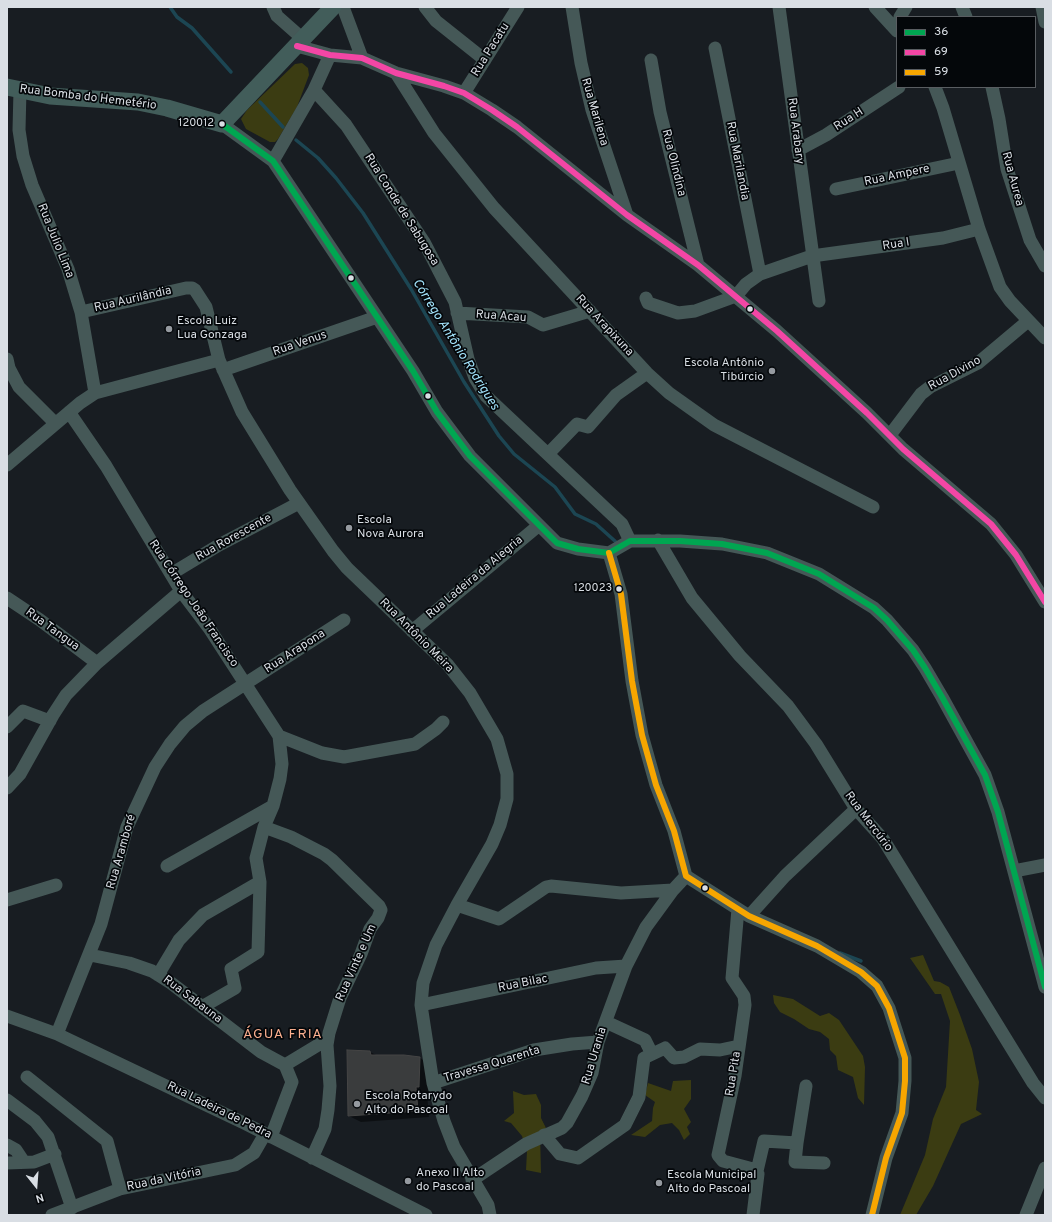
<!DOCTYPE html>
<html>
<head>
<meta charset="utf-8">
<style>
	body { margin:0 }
	#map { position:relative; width:1052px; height:1222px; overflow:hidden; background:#181d22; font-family:Overpass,sans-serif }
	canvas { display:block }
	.frame { position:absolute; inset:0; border:8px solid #d9dee4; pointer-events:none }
	.legend { position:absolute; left:896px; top:16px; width:140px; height:72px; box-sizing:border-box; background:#04070a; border:1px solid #595d61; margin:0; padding:5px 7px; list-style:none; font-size:12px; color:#d9dee4 }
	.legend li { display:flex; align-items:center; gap:8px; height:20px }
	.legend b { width:20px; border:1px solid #595d61 }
	.north { position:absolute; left:16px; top:1166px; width:40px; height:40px; -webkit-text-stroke:3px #04070a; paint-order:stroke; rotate:163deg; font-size:11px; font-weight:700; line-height:16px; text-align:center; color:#d9dee4 }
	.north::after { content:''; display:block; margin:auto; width:14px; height:18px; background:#d9dee4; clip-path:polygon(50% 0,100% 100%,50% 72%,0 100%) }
</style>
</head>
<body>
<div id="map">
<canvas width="1052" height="1222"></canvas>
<div class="frame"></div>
<ul class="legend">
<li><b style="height:5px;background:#00a651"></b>36</li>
<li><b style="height:5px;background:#f346a5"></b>69</li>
<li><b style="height:5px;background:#f7a600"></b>59</li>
</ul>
<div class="north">N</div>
</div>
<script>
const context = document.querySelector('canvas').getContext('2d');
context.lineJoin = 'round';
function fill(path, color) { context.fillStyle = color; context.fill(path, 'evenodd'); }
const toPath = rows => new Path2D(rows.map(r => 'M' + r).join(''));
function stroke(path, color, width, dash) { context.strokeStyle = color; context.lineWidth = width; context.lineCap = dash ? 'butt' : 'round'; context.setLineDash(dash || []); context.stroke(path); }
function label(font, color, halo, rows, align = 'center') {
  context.font = font + ' Overpass,sans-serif'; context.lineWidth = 3.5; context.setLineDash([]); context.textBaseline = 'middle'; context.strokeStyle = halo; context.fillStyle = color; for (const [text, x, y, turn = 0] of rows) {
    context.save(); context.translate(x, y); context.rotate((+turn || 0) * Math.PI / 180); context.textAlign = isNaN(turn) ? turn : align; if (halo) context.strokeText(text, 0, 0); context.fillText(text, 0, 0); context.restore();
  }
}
const green = toPath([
	[302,63,308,68,309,75,297,107,278,139,275,142,270,142,246,129,241,119,247,110,295,64],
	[923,955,934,981,940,982,949,987,960,1015,972,1049,979,1082,976,1110,982,1114,961,1124,933,1186,916,1215,900,1215,925,1155,933,1119,946,1087,950,1021,941,994,935,994,910,958],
	[773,995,793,999,820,1016,829,1013,839,1020,863,1056,865,1067,864,1105,858,1098,853,1077,838,1070,836,1056,830,1050,829,1039,820,1032,809,1029,794,1019,780,1012,774,1003],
	[691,1080,691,1099,684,1109,691,1122,687,1127,690,1134,684,1140,679,1130,672,1123,660,1125,645,1137,631,1135,652,1121,653,1108,655,1102,645,1095,648,1083,671,1091,673,1081],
	[513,1091,524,1095,536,1094,541,1105,541,1118,546,1128,540,1132,541,1173,526,1170,527,1151,522,1136,511,1123,504,1121,514,1113]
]);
const shadow = toPath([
	[370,1052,378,1056,420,1058,431,1065,431,1093,427,1093,429,1117,361,1122,349,1116]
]);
const stream = toPath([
	[170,7,177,17,192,28,231,72],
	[260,102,283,127],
	[296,140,318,158,336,178,363,213,411,289,464,382,499,436,514,454,555,487,575,514,596,524,616,542],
	[840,953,861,961]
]);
const building = toPath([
	[347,1050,370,1051,371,1055,404,1055,420,1057,419,1087,416,1087,418,1111,348,1116,347,1050]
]);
const minor = toPath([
	[273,7,277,16,303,39],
	[343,7,362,58],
	[425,7,436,21,485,60],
	[572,7,581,63,592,110,627,215],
	[779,7,819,301],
	[875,7,897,31],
	[962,7,966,17],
	[1042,7,1045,22],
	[900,17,906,7],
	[297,46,330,55,362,58,396,73,444,86,464,93,492,110,517,127,627,215,698,265,777,331,867,413,903,449,991,524,1016,555,1045,602],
	[715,48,760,274],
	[651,60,660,112,698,265],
	[396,73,434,133,494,208,647,373,669,393,714,425,873,507],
	[935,87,943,108,979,229,1000,287,1010,301,1045,338],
	[992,87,999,119,1007,169,1030,240,1045,266],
	[20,90,19,130,23,156,32,185,68,269,81,312,95,393],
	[314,90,346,125,424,242,455,302,468,359,475,378,486,396,622,524,630,541],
	[464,93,518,7],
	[222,124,273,161,413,371,437,412,470,456,557,543,578,549,609,553,630,541,680,541,722,544,767,553,819,574,874,608,887,620,913,650,925,668,942,697,985,775,998,812,1045,987],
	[798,150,826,135,899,87],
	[273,161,314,90,330,55],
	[836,189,959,163],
	[646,298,648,303,678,313,695,311,736,296,746,284,760,274,812,256,943,238,979,229],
	[81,312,186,288,192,288,195,290,206,307,219,360,242,412,290,490,333,551,347,568,448,665,470,693,497,739,507,774,507,799,500,825,492,844,457,905,436,945,423,983,421,1005,433,1083,444,1121,454,1147,488,1205,490,1215],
	[457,313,528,317,543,325,590,311],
	[7,359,9,368,19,387,55,423],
	[223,370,377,317],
	[69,412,106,466,181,591,209,628,279,736,282,764,280,779,273,806,264,827,256,858,260,882,258,952,231,969,235,988,202,1007],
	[890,435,921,394,930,387,978,363,1028,321],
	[548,454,577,424,588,427,616,395,647,373],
	[7,465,80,403,95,393,219,360],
	[658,540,692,598,740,656,788,706,816,744,856,809,883,839,1033,1083,1045,1098],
	[609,553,621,594,632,681,642,735,656,785,674,831,686,876,749,916,817,946,861,972,877,986,889,1008,905,1058,905,1081,902,1113,886,1158,872,1215],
	[171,574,219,545,299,503],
	[7,598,40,620,97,663],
	[412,631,538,526],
	[7,727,23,711,50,721],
	[279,736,322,753,344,757,415,744,436,729,443,722],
	[7,788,20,774,53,715,66,695,97,663,181,591],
	[264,827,291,837,324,854,332,860,379,906,381,910,378,918,370,929,361,954,340,998,329,1033,327,1045,330,1086,328,1110,325,1129,312,1158],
	[167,866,273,806],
	[1014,871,1045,865],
	[7,900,56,885],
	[457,905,499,919,546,887,551,886,621,893,673,890],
	[738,909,732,978,744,996,745,1005,735,1076,718,1155,723,1161,753,1169,758,1174,753,1215],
	[749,916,785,876,856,809],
	[90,955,129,963,152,971,171,983,261,1052,285,1065],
	[158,975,179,940,203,915,260,882],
	[421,1005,596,968,626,966],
	[7,1016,57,1034,246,1124,426,1215],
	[606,1022,645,1040,652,1054],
	[57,1034,101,924,127,827,155,767,170,744,185,726,203,711,344,620],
	[27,1077,107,1141,120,1189],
	[433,1083,534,1050,572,1044,598,1042],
	[7,1100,35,1121,48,1137,72,1208],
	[544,1135,560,1154,578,1158,625,1125,639,1097,644,1058,665,1048,674,1058,684,1057,700,1049,720,1050,739,1046],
	[271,1137,292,1082,285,1065,328,1039],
	[797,1143,806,1086],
	[7,1145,16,1150,24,1162],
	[7,1163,34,1162,55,1154],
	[757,1171,764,1141,797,1143,795,1162,824,1163],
	[472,1180,526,1144,562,1128,567,1123,582,1096,592,1073,598,1042,626,966,646,927,673,890,686,876],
	[52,1215,120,1189,235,1165,254,1153,265,1134],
	[1026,1215,1045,1168]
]);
const major = toPath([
	[7,87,50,96,138,102,167,108,222,124,333,7]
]);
const bus1 = toPath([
	[222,124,273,161,413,371,437,412,470,456,557,543,578,549,609,553,630,541,680,541,722,544,767,553,819,574,874,608,887,620,913,650,925,668,942,697,985,775,998,812,1045,987]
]);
const bus2 = toPath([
	[297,46,330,55,362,58,396,73,444,86,464,93,492,110,517,127,627,215,698,265,777,331,867,413,903,449,991,524,1016,555,1045,602]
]);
const bus3 = toPath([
	[609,553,621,594,632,681,642,735,656,785,674,831,686,876,749,916,817,946,861,972,877,986,889,1008,905,1058,905,1081,902,1113,886,1158,872,1215]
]);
const markers = [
	[222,124,3.5,"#d9dee4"],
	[351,278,3.5,"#d9dee4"],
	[750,309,3.5,"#d9dee4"],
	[169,329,4,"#959aa0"],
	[772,371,4,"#959aa0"],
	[428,396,3.5,"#d9dee4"],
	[349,528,4,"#959aa0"],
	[619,589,3.5,"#d9dee4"],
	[705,888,3.5,"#d9dee4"],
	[357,1104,4,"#959aa0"],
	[408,1181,4,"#959aa0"],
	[659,1183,4,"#959aa0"]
];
const busNames = [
	["120012",214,124],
	["120023",612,589]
];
const streetNames = [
	["Rua Pacatu",491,50,-58],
	["Rua Bomba do Hemetério",88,98,7],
	["Rua Marilena",594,112,74],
	["Rua H",849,120,-33],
	["Rua Arabary",795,131,83],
	["Rua Marilandia",737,161,79],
	["Rua Olindina",673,163,76],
	["Rua Ampere",897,176,-12],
	["Rua Aurea",1012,179,75],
	["Rua Conde de Sabugosa",401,210,58],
	["Rua Julio Lima",55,241,68],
	["Rua I",896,245,-9],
	["Rua Aurilândia",133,300,-13],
	["Rua Acau",501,317,4],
	["Rua Arapixuna",604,326,47],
	["Rua Venus",300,344,-19],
	["Rua Divino",955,374,-29],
	["Rua Rorescente",234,538,-29],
	["Rua Ladeira da Alegria",475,578,-40],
	["Rua Córrego João Francisco",193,604,56],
	["Rua Tangua",52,630,36],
	["Rua Antônio Meira",416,636,45],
	["Rua Arapona",295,652,-33],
	["Rua Mercúrio",868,822,53],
	["Rua Aramboré",122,852,-74],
	["Rua Vinte e Um",357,963,-66],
	["Rua Bilac",523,984,-11],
	["Rua Sabauna",192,1000,37],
	["Rua Urania",595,1056,-73],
	["Travessa Quarenta",492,1065,-17],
	["Rua Pita",734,1074,-81],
	["Rua Ladeira de Pedra",219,1111,26],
	["Rua da Vitória",164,1180,-12]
];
const poiNames = [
	["Escola Luiz",177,322],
	["Lua Gonzaga",177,336],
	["Escola Antônio",764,364,"right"],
	["Tibúrcio",764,378,"right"],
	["Escola",357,521],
	["Nova Aurora",357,535],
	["Escola Rotarydo",365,1097],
	["Alto do Pascoal",365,1111],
	["Anexo II Alto",416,1174],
	["do Pascoal",416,1188],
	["Escola Municipal",667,1176],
	["Alto do Pascoal",667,1190]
];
const waterNames = [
	["Córrego Antônio Rodrigues",455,345,58]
];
const quarterNames = [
	["ÁGUA FRIA",283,1035]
];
fill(green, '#3b3c12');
fill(shadow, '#0007');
stroke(stream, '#1c4653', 3.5);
fill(building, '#3a3c3d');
stroke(building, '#454545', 1);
stroke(minor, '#455857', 13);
stroke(major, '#425d5a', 17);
stroke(bus1, '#00a651', 6);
stroke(bus2, '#f346a5', 6);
stroke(bus3, '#f7a600', 6);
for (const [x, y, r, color] of markers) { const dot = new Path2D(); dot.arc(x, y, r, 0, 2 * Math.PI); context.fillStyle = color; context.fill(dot); stroke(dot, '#04070a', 1.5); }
label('11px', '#d9dee4', '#04070a', busNames, 'right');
label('12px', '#d9dee4', '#04070a', streetNames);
label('12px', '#d9dee4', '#04070a', poiNames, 'left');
label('italic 13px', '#a2e3fb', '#04070a', waterNames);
context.letterSpacing = '1px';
label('14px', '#faae8e', '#04070a', quarterNames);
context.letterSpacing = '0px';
</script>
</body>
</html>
